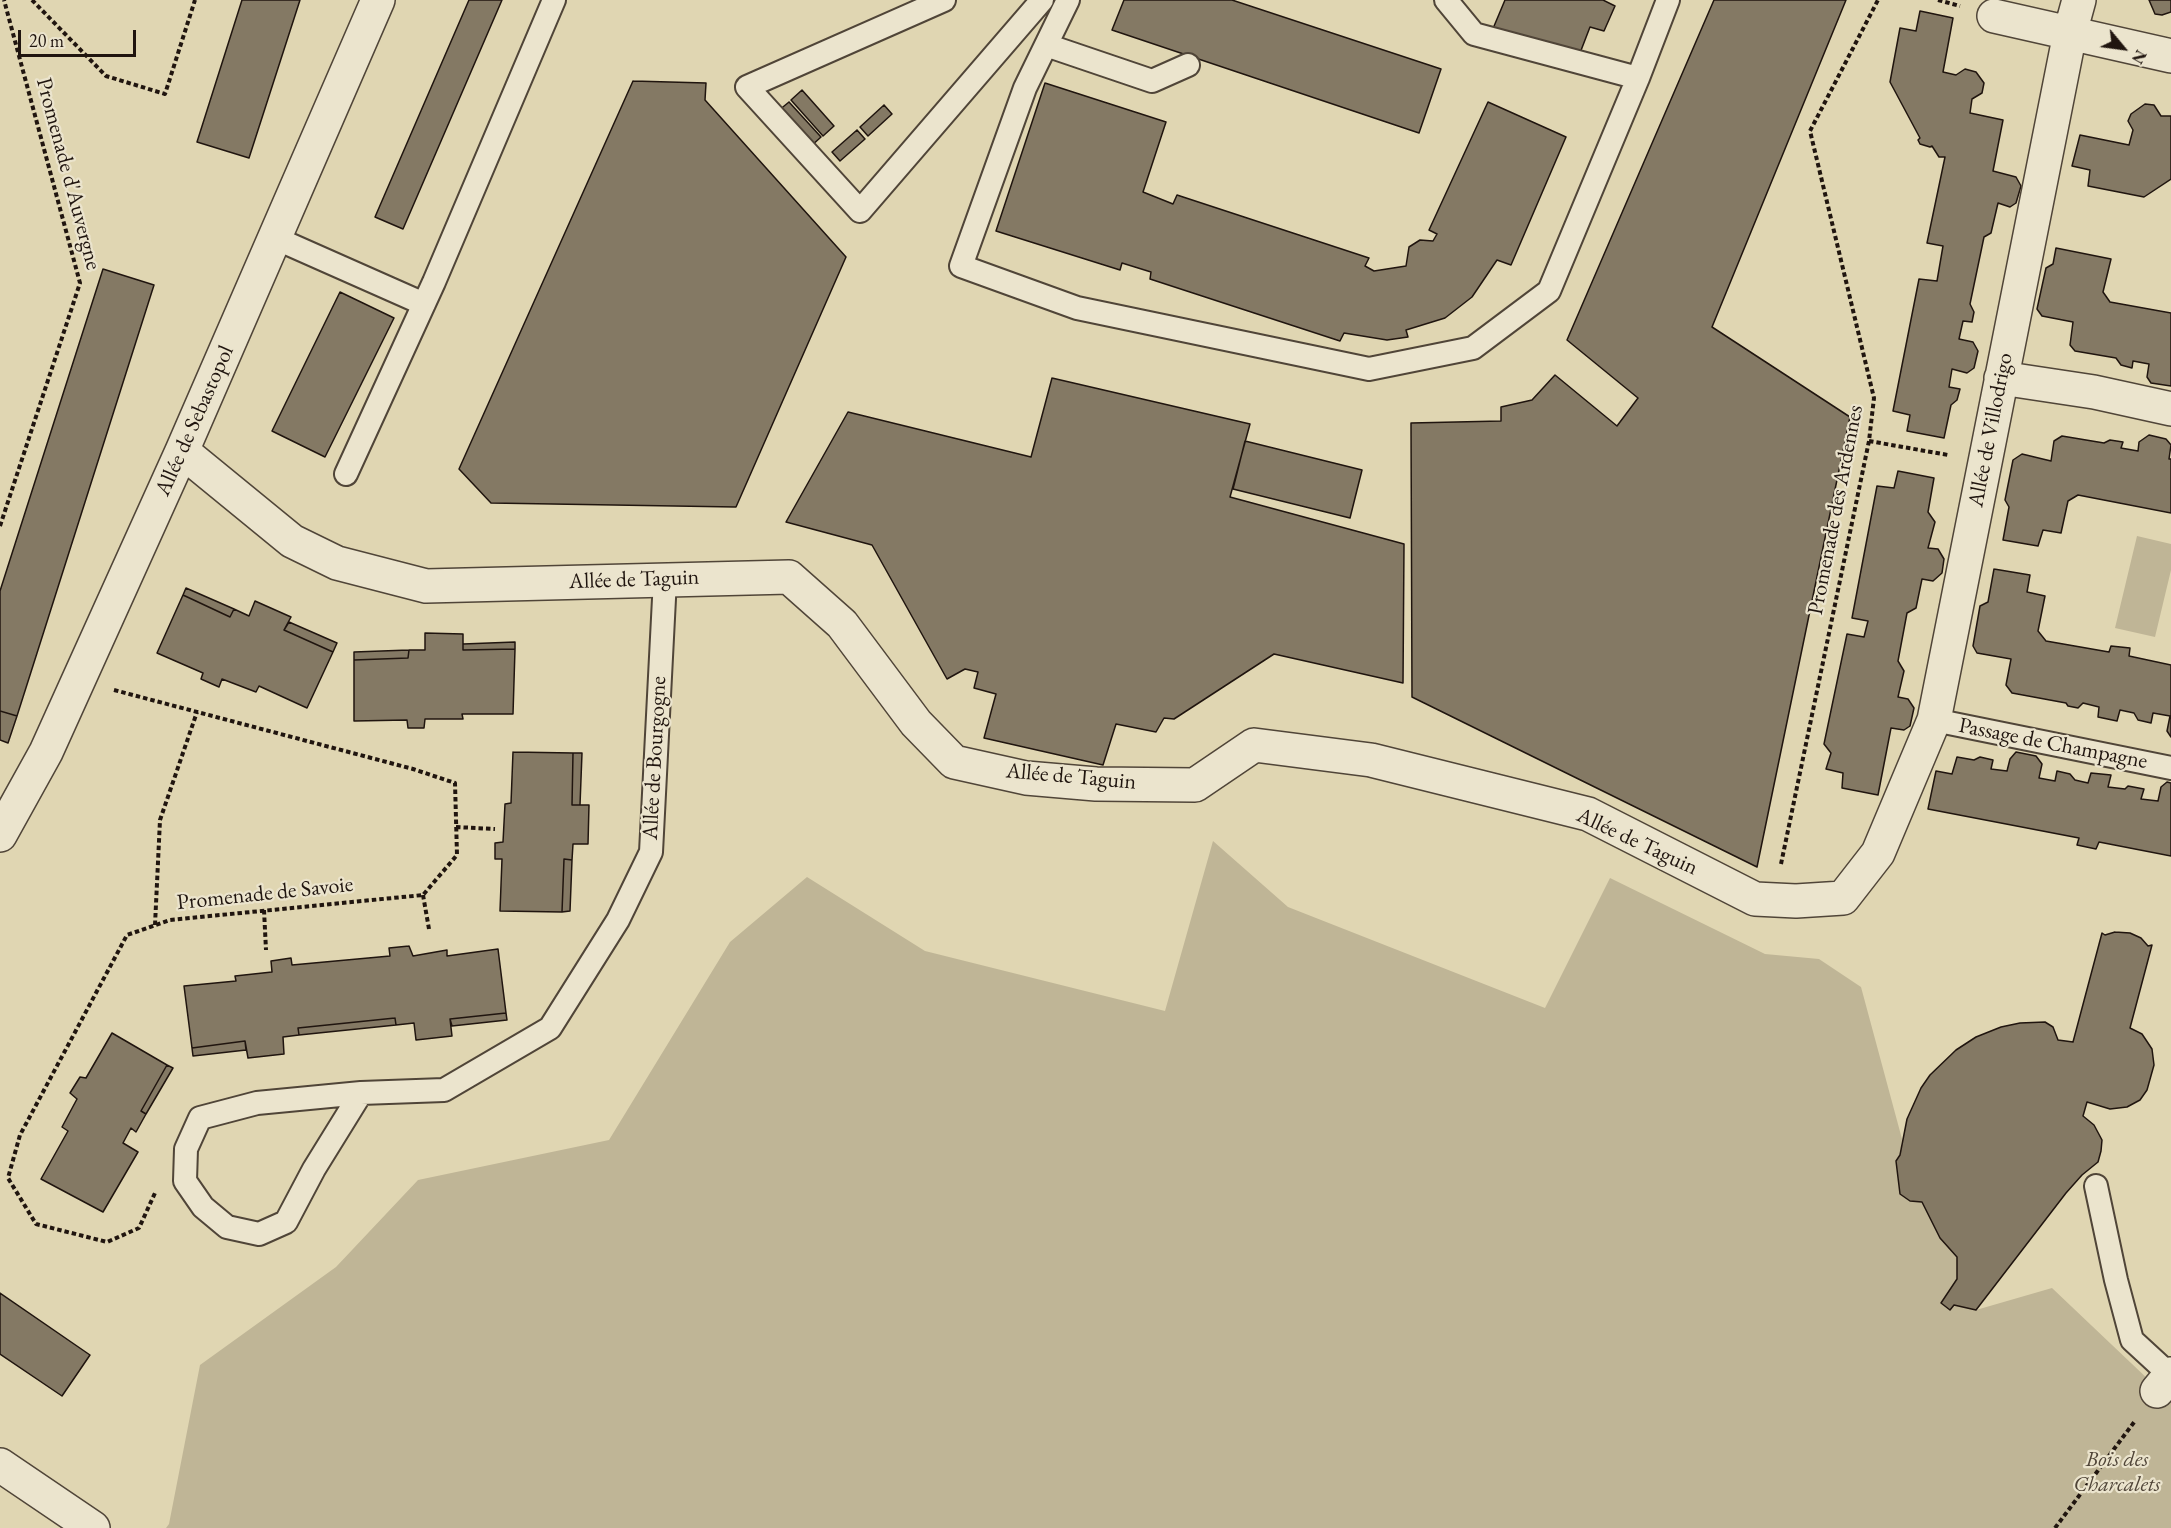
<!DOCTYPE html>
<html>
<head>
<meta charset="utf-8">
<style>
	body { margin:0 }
	#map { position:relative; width:2171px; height:1528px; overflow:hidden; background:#e0d6b2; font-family:"EB Garamond",serif }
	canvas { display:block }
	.north { position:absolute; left:2093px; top:18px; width:60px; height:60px; -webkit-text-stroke:4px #ebe4cd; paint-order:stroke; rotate:119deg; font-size:16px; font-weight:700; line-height:24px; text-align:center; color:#20150f }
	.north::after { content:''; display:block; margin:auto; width:21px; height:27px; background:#20150f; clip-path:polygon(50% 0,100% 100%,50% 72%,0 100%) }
	.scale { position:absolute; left:18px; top:30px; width:118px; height:27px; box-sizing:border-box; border:3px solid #20150f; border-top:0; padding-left:8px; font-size:18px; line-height:21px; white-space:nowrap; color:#20150f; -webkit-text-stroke:4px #ebe4cd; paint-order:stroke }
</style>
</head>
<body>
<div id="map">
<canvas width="2171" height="1528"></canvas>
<div class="north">N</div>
<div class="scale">20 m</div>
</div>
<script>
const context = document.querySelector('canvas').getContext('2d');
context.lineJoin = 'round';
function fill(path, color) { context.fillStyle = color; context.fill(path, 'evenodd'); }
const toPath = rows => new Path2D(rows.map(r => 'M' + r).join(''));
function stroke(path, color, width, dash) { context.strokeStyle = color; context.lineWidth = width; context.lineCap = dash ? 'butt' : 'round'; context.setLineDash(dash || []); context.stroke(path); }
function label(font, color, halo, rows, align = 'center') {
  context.font = font + ' "EB Garamond",serif'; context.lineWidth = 4.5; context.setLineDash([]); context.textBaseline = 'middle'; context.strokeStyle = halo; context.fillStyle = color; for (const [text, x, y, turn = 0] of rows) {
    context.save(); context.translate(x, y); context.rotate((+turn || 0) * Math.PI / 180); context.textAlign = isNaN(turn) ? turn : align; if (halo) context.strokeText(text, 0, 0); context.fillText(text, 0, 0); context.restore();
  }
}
const green = toPath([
	[2137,536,2171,544,2171,570,2155,637,2115,628],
	[1213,841,1288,907,1545,1008,1610,878,1765,954,1819,959,1861,987,1902,1139,1900,1155,1896,1161,1900,1194,1910,1201,1922,1202,1940,1238,1957,1257,1957,1279,1941,1303,1950,1310,1954,1305,1976,1310,2052,1288,2171,1401,2171,1528,166,1528,169,1524,200,1365,336,1267,418,1180,609,1140,730,942,807,877,925,951,1165,1011]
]);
const building = toPath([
	[242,0,300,0,249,158,197,142,242,0],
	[469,0,502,0,403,229,375,217,469,0],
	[1124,0,1232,0,1441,69,1419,133,1112,30,1124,0],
	[1505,0,1603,0,1615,6,1604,31,1590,27,1575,66,1492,31,1505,0],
	[1714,0,1846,0,1712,327,1850,417,1757,867,1412,697,1411,423,1501,421,1501,407,1532,400,1555,375,1617,426,1638,398,1567,340,1714,0],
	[2149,0,2171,0,2171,12,2162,15,2155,14,2149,0],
	[1920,11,1953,18,1943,72,1956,75,1965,69,1976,72,1984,83,1982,93,1972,99,1970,113,2003,120,1993,171,2016,177,2021,186,2016,203,2010,207,1998,203,1991,233,1984,237,1970,304,1974,312,1972,322,1963,321,1959,339,1973,342,1978,351,1974,368,1967,373,1952,369,1949,387,1960,389,1957,400,1951,405,1944,438,1907,431,1910,415,1893,411,1919,279,1937,281,1943,246,1927,243,1945,157,1939,157,1932,146,1930,147,1920,144,1918,140,1920,138,1890,82,1900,28,1916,31,1920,11],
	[633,81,706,83,705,100,846,257,736,507,491,503,459,469,633,81],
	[1045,83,1166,122,1143,192,1173,204,1177,195,1369,258,1365,266,1374,271,1406,266,1409,247,1420,240,1433,241,1437,234,1429,230,1488,102,1566,137,1511,265,1497,260,1472,297,1445,318,1406,330,1408,337,1387,340,1344,333,1340,341,1150,279,1151,272,1122,263,1120,270,996,231,1045,83],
	[802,90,834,126,823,136,791,100,802,90],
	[789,102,821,137,810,147,778,111,789,102],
	[2145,104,2154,105,2161,116,2171,116,2171,179,2144,197,2088,186,2090,170,2072,166,2080,135,2129,145,2133,130,2128,121,2131,114,2145,104],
	[884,105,892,114,868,136,860,127,884,105],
	[857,130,865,139,840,161,832,152,857,130],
	[2056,248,2111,259,2103,292,2110,302,2171,313,2171,386,2151,383,2147,377,2149,364,2133,361,2132,368,2121,365,2116,358,2075,351,2070,345,2073,322,2042,316,2037,309,2046,268,2053,264,2056,248],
	[103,269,154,285,17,716,0,711,0,591,103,269],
	[340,292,394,318,325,457,272,431,340,292],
	[1052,378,1250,424,1230,497,1404,544,1403,683,1274,654,1174,719,1164,718,1156,732,1116,724,1103,765,984,738,996,694,974,688,978,672,965,669,947,679,872,545,786,522,848,412,1031,457,1052,378],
	[2149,435,2166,439,2171,445,2169,459,2171,459,2171,513,2078,495,2068,501,2061,533,2043,530,2038,546,2003,540,2009,507,2005,500,2013,460,2022,454,2051,461,2054,441,2062,436,2104,443,2110,440,2123,442,2121,448,2138,451,2139,442,2149,435],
	[1245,441,1362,470,1350,518,1233,489,1245,441],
	[1898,471,1934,478,1928,512,1935,522,1928,548,1938,549,1944,559,1942,573,1933,581,1922,579,1916,608,1907,613,1898,661,1904,671,1898,697,1908,699,1914,708,1910,726,1904,730,1891,728,1878,795,1842,788,1843,773,1826,769,1831,753,1824,744,1847,634,1864,637,1868,621,1852,618,1877,486,1894,488,1898,471],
	[1994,569,2030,575,2027,592,2045,596,2038,631,2046,641,2109,652,2111,646,2130,648,2129,656,2171,665,2171,737,2167,731,2170,716,2153,713,2151,723,2138,720,2134,713,2120,710,2117,721,2098,717,2099,707,2083,703,2078,708,2068,706,2066,703,2012,693,2006,685,2011,659,1977,653,1973,646,1980,606,1988,602,1994,569],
	[186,588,234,609,230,617,183,595,186,588],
	[183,595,230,617,234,609,249,616,255,601,291,617,284,630,333,652,307,708,259,686,256,692,222,679,219,687,201,679,203,673,157,653,183,595],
	[289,622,337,643,333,652,284,630,289,622],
	[425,633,463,634,463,650,515,649,513,714,462,714,463,719,425,719,424,728,408,728,407,720,354,721,354,660,408,658,409,650,425,650,425,633],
	[515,642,515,649,463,650,463,644,515,642],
	[409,650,408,658,354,660,354,652,409,650],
	[0,711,17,716,8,743,0,740,0,711],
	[513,752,573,753,572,805,589,805,588,844,573,844,572,860,564,859,562,912,500,911,502,859,495,859,495,843,503,842,505,804,511,803,513,752],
	[2016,752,2036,756,2042,764,2039,778,2055,781,2057,771,2070,774,2075,780,2088,783,2091,773,2111,775,2108,787,2125,789,2128,786,2144,789,2141,799,2158,801,2161,787,2167,782,2171,783,2171,856,2099,842,2096,849,2077,845,2079,838,1928,809,1936,771,1952,774,1957,757,1974,760,1980,757,1993,760,1991,769,2007,771,2010,759,2016,752],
	[573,753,582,753,580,805,572,805,573,753],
	[564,859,572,860,570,911,562,912,564,859],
	[2115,932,2130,933,2141,938,2148,946,2152,945,2130,1028,2142,1034,2152,1049,2154,1065,2147,1090,2140,1100,2127,1107,2110,1109,2087,1102,2083,1116,2094,1125,2102,1140,2101,1151,2098,1162,2082,1175,2066,1193,1976,1310,1954,1305,1950,1310,1941,1303,1957,1279,1957,1257,1940,1238,1922,1202,1910,1201,1900,1194,1896,1161,1900,1155,1907,1119,1921,1088,1930,1075,1956,1050,1976,1037,2001,1027,2020,1023,2045,1022,2053,1027,2058,1040,2073,1042,2102,933,2105,935,2115,932],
	[409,946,413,956,447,950,447,956,498,949,506,1013,450,1019,452,1036,416,1040,414,1023,396,1025,395,1018,298,1028,299,1035,283,1037,284,1054,248,1058,245,1041,192,1048,184,986,236,981,235,976,272,972,271,961,291,958,292,965,390,956,389,948,409,946],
	[506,1013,507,1020,452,1026,450,1019,506,1013],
	[395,1018,396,1025,299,1035,298,1028,395,1018],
	[112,1033,167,1065,141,1111,146,1114,136,1132,131,1128,123,1143,138,1152,103,1212,41,1179,68,1131,62,1127,77,1099,70,1093,80,1077,86,1078,112,1033],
	[245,1041,246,1050,193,1056,192,1048,245,1041],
	[167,1065,173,1068,146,1114,141,1111,167,1065],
	[0,1293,90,1355,62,1396,0,1354,0,1293]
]);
const path = toPath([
	[32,0,106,76,165,94,195,0],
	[1938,0,1960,6],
	[1869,441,1948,455],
	[0,526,80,283,4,0],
	[114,690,413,769,455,783,457,855,423,895,170,920,127,935,20,1135,8,1178,36,1224,107,1242,139,1228,155,1193],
	[456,827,495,829],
	[1781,864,1869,441,1874,398,1810,131,1878,0],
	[423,895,429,929],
	[264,910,266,950],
	[155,925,160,820,197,712],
	[2055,1528,2135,1421]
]);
const service = toPath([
	[944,0,747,87,860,211,1042,0],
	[1068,0,1025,88,961,266,1077,308,1369,369,1473,348,1549,291,1638,78,1668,0],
	[1446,0,1474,34,1638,78],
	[1046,45,1152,81,1188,65],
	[275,238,424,304],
	[346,474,434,282,554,0],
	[1934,720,2171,768],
	[361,1093,314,1169,286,1222,259,1234,227,1227,203,1207,185,1181,186,1149,200,1118,257,1103,361,1093,444,1090,550,1028,618,920,651,852,665,579],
	[2096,1186,2116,1280,2132,1340,2170,1375]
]);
const minor = toPath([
	[1994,16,2171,56],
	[2001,378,2094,392,2171,409],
	[182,451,292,541,337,563,426,586,789,577,842,624,916,723,954,762,1026,778,1096,784,1195,785,1254,745,1371,760,1588,814,1755,899,1796,901,1843,898,1878,853,1934,720,2070,33,2079,0],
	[0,835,46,752,182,451,378,0],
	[2157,1391,2171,1374],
	[0,1465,93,1528]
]);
const streetNames = [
	["Promenade d'Auvergne",68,174,75],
	["Allée de Sebastopol",195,421,-66],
	["Allée de Villodrigo",1991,430,-79],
	["Promenade des Ardennes",1836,510,-79],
	["Allée de Taguin",634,580,-2],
	["Passage de Champagne",2053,744,11],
	["Allée de Bourgogne",655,758,-87],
	["Allée de Taguin",1071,777,5],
	["Allée de Taguin",1637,842,25],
	["Promenade de Savoie",265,894,-6]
];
const parkNames = [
	["Bois des",2117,1460],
	["Charcalets",2117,1485]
];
fill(green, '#bfb596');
fill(building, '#847964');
stroke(building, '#20150f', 1.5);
stroke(service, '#504538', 26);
stroke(minor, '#504538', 36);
stroke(path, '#20150f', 4, [4.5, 3]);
stroke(service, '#ebe4cd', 22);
stroke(minor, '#ebe4cd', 33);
label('22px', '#20150f', '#ebe4cd', streetNames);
label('italic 22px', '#504538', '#ebe4cd', parkNames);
</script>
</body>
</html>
